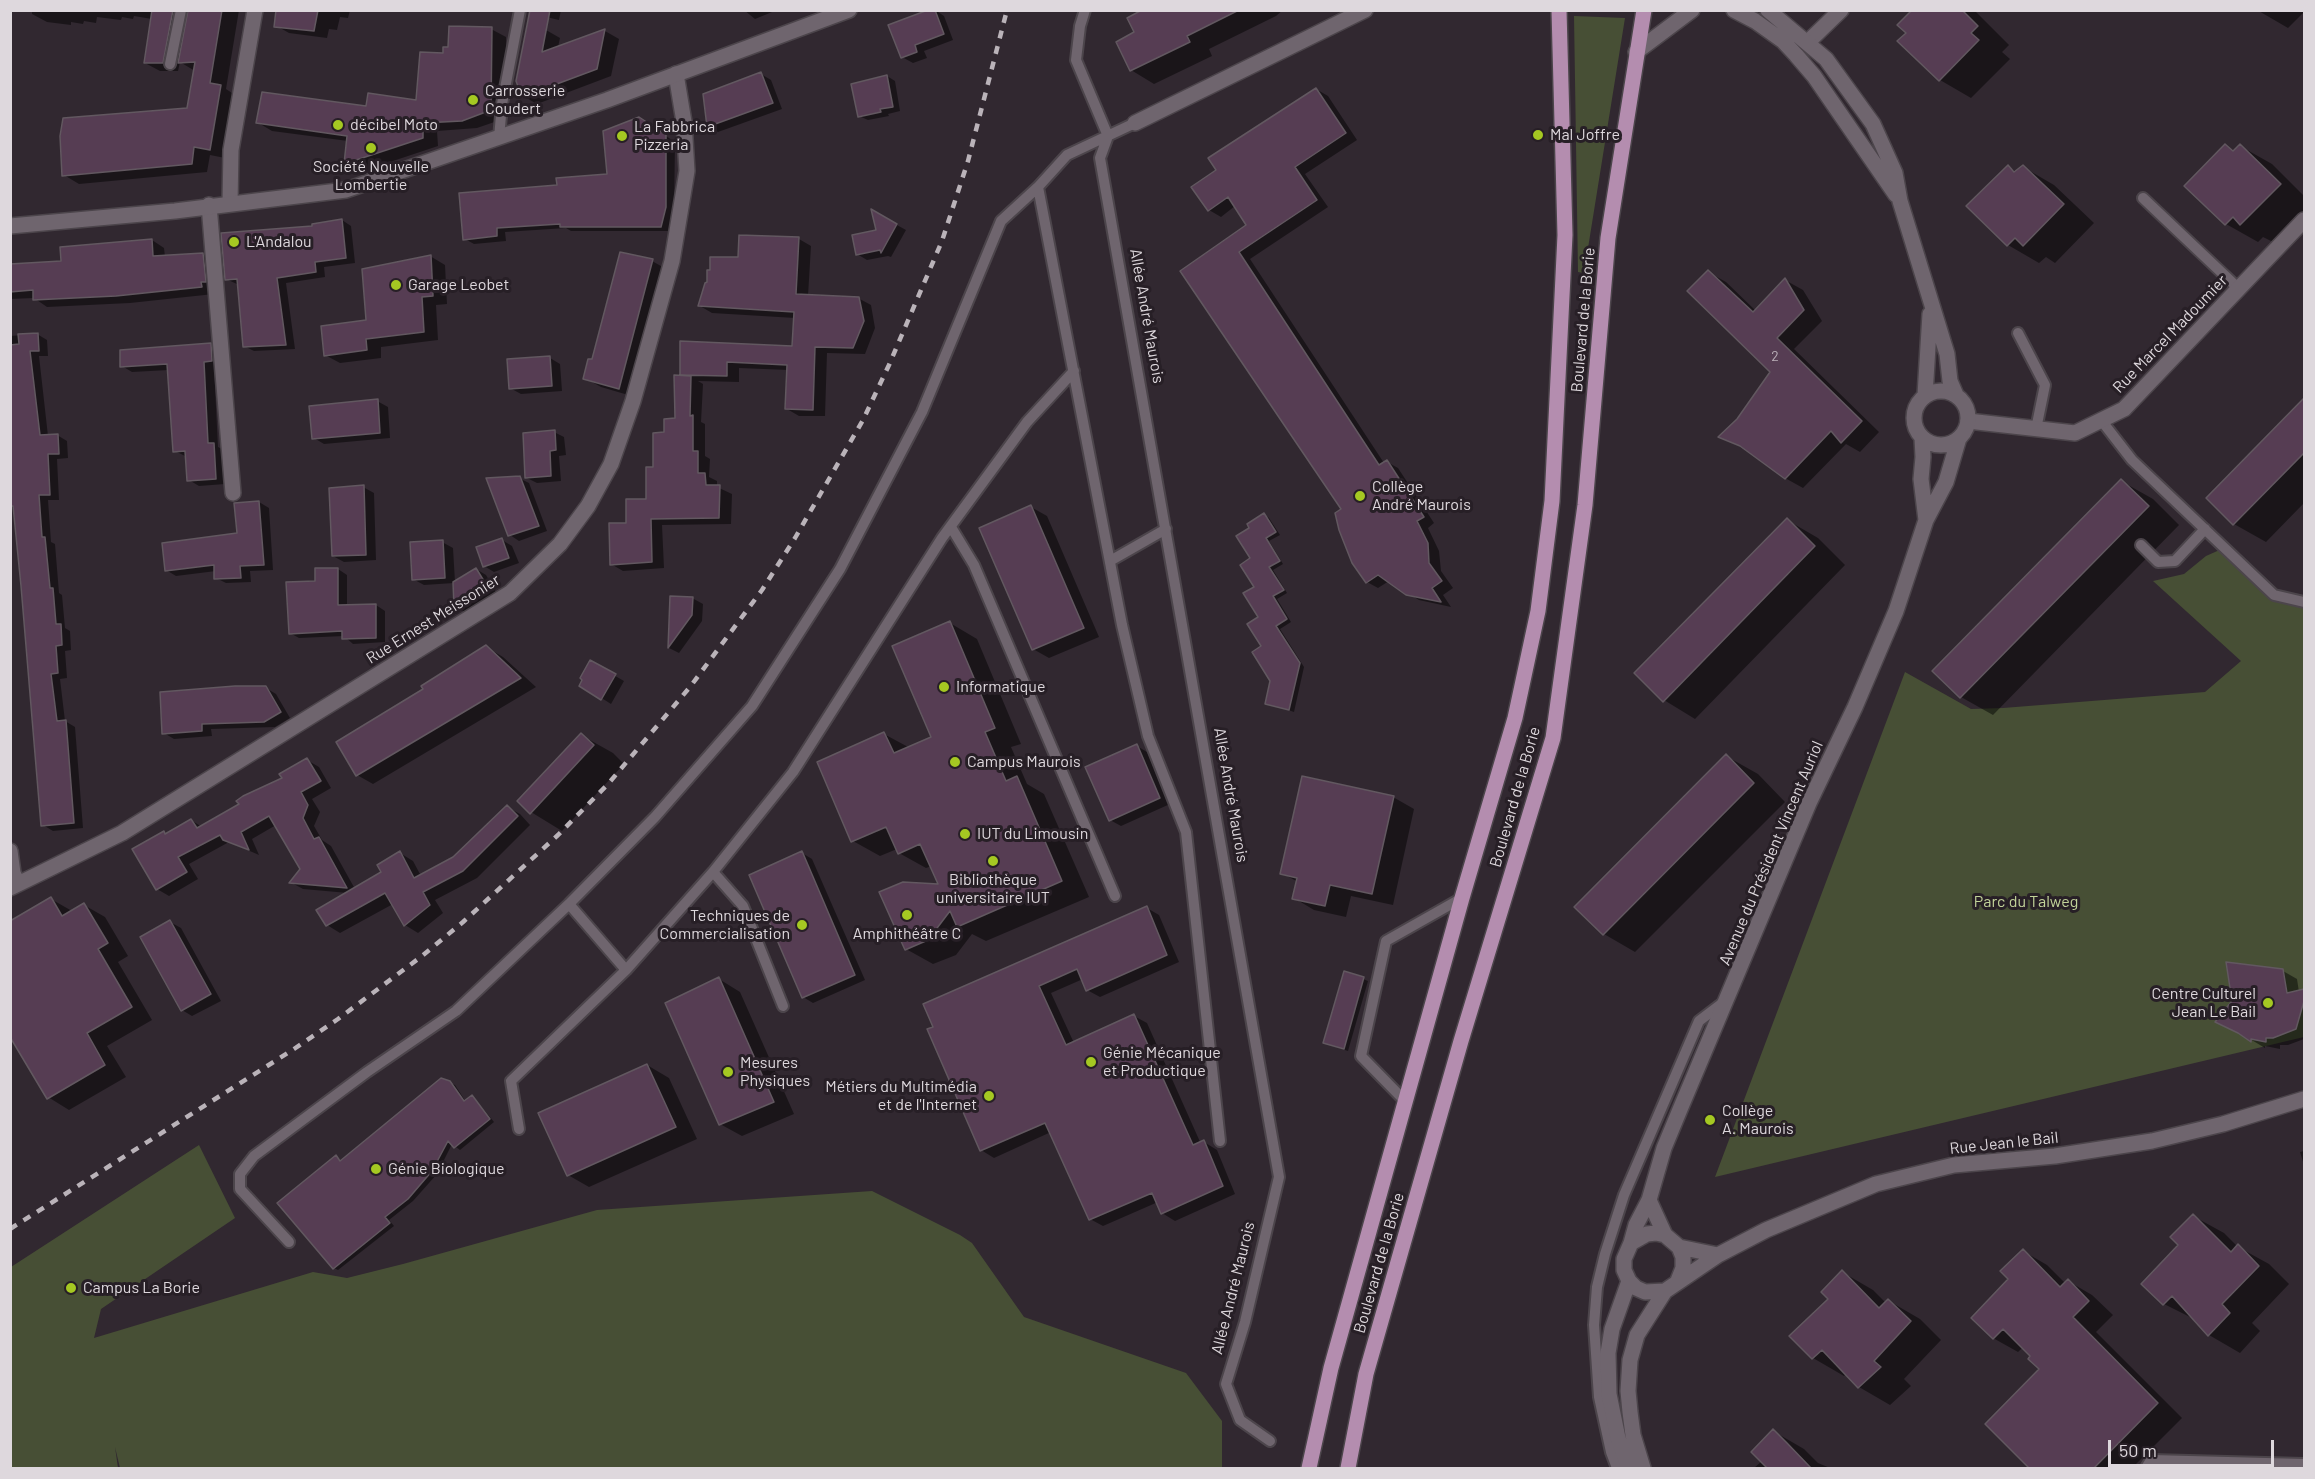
<!DOCTYPE html>
<html>
<head>
<meta charset="utf-8">
<style>
	body { margin:0 }
	#map { position:relative; width:2315px; height:1479px; overflow:hidden; background:#312830; font-family:Barlow,sans-serif }
	canvas { display:block }
	.frame { position:absolute; inset:0; border:12px solid #ded8dd; pointer-events:none }
	.scale { position:absolute; left:2108px; top:1440px; width:166px; height:27px; box-sizing:border-box; border:3px solid #ded8dd; border-top:0; padding-left:8px; font-size:18px; line-height:21px; white-space:nowrap; color:#ded8dd; -webkit-text-stroke:4px #271f26; paint-order:stroke }
</style>
</head>
<body>
<div id="map">
<canvas width="2315" height="1479"></canvas>
<div class="frame"></div>
<div class="scale">50 m</div>
</div>
<script>
const context = document.querySelector('canvas').getContext('2d');
context.lineJoin = 'round';
function fill(path, color) { context.fillStyle = color; context.fill(path, 'evenodd'); }
const toPath = rows => new Path2D(rows.map(r => 'M' + r).join(''));
function stroke(path, color, width, dash) { context.strokeStyle = color; context.lineWidth = width; context.lineCap = dash ? 'butt' : 'round'; context.setLineDash(dash || []); context.stroke(path); }
function label(font, color, halo, rows, align = 'center') {
  context.font = font + ' Barlow,sans-serif'; context.lineWidth = 6; context.setLineDash([]); context.textBaseline = 'middle'; context.strokeStyle = halo; context.fillStyle = color; for (const [text, x, y, turn = 0] of rows) {
    context.save(); context.translate(x, y); context.rotate((+turn || 0) * Math.PI / 180); context.textAlign = isNaN(turn) ? turn : align; if (halo) context.strokeText(text, 0, 0); context.fillText(text, 0, 0); context.restore();
  }
}
const green = toPath([
	[1574,16,1625,18,1584,273,1578,272],
	[2224,548,2274,595,2304,602,2304,1037,1715,1177,1905,672,1971,709,2003,708,2205,692,2241,661,2153,581,2184,574,2206,556],
	[199,1145,235,1218,101,1309,94,1338,313,1272,347,1278,403,1264,597,1210,872,1191,960,1235,972,1243,1024,1317,1186,1373,1222,1421,1222,1468,120,1468,115,1447,118,1468,11,1468,11,1267]
]);
const shadow = toPath([
	[32,10,239,10,226,89,235,95,225,158,210,155,207,172,79,184,64,175,188,110,195,71,180,62,178,71,160,71,145,63,152,19,134,16,133,19,122,17,121,20,97,17,96,23,84,21,83,24,71,22,71,25,47,22,32,14],
	[277,10,350,10,348,18,340,17,337,30,329,29,327,38,289,33,275,25],
	[532,10,561,10,559,20,542,16],
	[744,10,777,10,755,19],
	[935,10,944,16,953,40,924,51,927,58,913,63,902,57],
	[1145,10,1283,10,1276,16,1209,49,1212,56,1154,84,1131,70,1136,33],
	[1914,10,1974,10,2009,45,2002,52,2010,59,1971,98,1940,80,1908,33],
	[2257,10,2304,10,2304,12,2288,28],
	[491,29,506,37,506,118,477,128,437,131,438,146,360,172,345,163,348,141,272,131,257,122,417,102,450,49],
	[546,30,560,38,558,47,605,31,619,39,611,76,537,104,523,96],
	[761,74,771,80,782,109,718,132,708,126],
	[887,76,895,81,900,111,888,114,889,116,868,120,859,116],
	[1316,89,1328,96,1357,140,1305,174,1328,207,1250,259,1384,463,1387,462,1398,468,1434,523,1428,528,1439,551,1441,571,1453,588,1443,595,1451,607,1419,600,1389,581,1378,588,1367,582,1343,510,1183,271,1248,226,1235,206,1221,217,1209,210,1218,170],
	[648,124,675,142,674,212,669,231,571,231,566,228,505,232,506,241,474,244,465,239,558,186,608,175],
	[2225,146,2235,151,2240,146,2272,164,2304,196,2304,210,2273,242,2263,237,2258,242,2226,224],
	[2008,167,2017,172,2023,167,2054,185,2094,223,2055,263,2046,257,2039,263,2008,245],
	[873,212,906,230,891,257,888,256,867,260,857,254,878,231],
	[342,220,351,226,355,263,324,267,325,277,286,283,295,349,254,351,244,346,239,285,226,279,314,227],
	[799,239,811,246,808,296,858,298,871,305,875,328,865,354,827,353,825,416,799,416,787,409,788,370,739,368,739,382,698,381,703,384,701,422,705,424,705,456,710,459,709,477,717,481,717,487,732,494,731,524,662,525,664,568,623,571,611,564,628,524,647,500,654,469,666,433,676,419,687,377,682,374,682,342,793,347,795,318,712,313,700,306,739,258],
	[152,240,164,248,165,257,203,254,216,262,214,294,130,303,47,307,34,298,10,299,10,266,62,262],
	[430,256,445,265,447,304,436,305,438,340,381,347,381,358,340,363,325,355,367,321],
	[652,261,668,270,635,397,601,387,585,378],
	[1708,272,1726,282,1756,311,1785,280,1803,290,1822,321,1794,349,1879,432,1860,452,1846,444,1803,488,1785,478,1750,451,1720,436,1738,420,1772,372],
	[37,334,47,340,48,356,39,356,48,436,57,435,67,441,68,458,57,459,59,500,48,500,51,542,55,544,59,593,62,595,65,628,70,631,71,650,65,651,67,678,60,679,65,721,75,727,83,828,53,831,43,825,10,463,10,336],
	[210,345,221,351,222,366,214,367,218,447,224,450,225,484,199,486,189,480,187,457,175,451,169,370,132,372,122,366],
	[550,358,560,364,562,391,521,394,510,388],
	[2304,400,2304,503,2266,542,2234,524,2208,498],
	[377,401,388,407,390,438,324,444,314,438],
	[554,432,564,437,566,455,559,456,561,481,537,483,527,478],
	[519,478,529,483,547,531,519,541,510,535],
	[2121,481,2153,499,2179,525,1993,715,1961,697],
	[363,487,374,493,376,560,344,562,333,556],
	[259,502,269,508,273,570,250,571,251,582,226,583,216,578,216,571,176,576,166,570,239,535],
	[1031,507,1047,516,1099,637,1049,658,1033,649],
	[1265,515,1269,518,1280,535,1269,541,1283,564,1273,570,1287,593,1277,599,1291,622,1280,629,1304,667,1294,712,1267,703,1272,681,1260,618,1252,559,1251,529],
	[1787,520,1818,538,1845,565,1695,719,1664,700],
	[502,540,512,546,519,563,494,572,484,566],
	[442,542,453,548,455,582,476,569,486,575,496,592,465,612,455,607,454,583,424,585,413,579],
	[338,569,347,575,347,606,376,605,385,611,385,642,353,644,344,636,299,638,290,633,316,582],
	[671,597,692,598,703,604,702,621,679,653,669,648],
	[950,623,977,639,1021,744,1011,747,1027,784,1044,794,1089,897,986,941,972,934,956,955,933,964,906,949,940,885,932,866,926,868,899,853,897,849,880,856,853,841,884,734,910,748,933,738],
	[486,647,503,657,536,687,373,784,357,775,425,689],
	[591,662,624,681,611,704,581,685],
	[266,688,276,694,290,718,275,727,211,729,212,736,174,739,164,733],
	[581,735,613,753,624,764,562,831,531,812],
	[1137,746,1147,752,1170,804,1121,826,1110,820],
	[1726,756,1758,774,1785,802,1635,952,1604,934],
	[307,760,319,767,331,788,312,799,320,812,314,826,322,840,331,846,355,889,383,872,400,853,413,861,421,876,454,858,507,807,520,814,530,825,477,878,435,900,443,913,418,933,405,925,393,904,340,933,327,925,348,893,303,889,292,883,302,869,276,825,252,839,259,855,229,842,189,864,198,879,169,896,157,889,164,833,167,835,191,820,202,827,284,779],
	[1393,797,1414,809,1393,905,1351,896,1346,917,1314,910,1294,898,1298,882,1282,873],
	[802,853,812,859,865,980,813,1003,803,997],
	[51,899,72,911,84,905,105,917,128,956,118,962,152,1020,107,1046,126,1077,69,1110,48,1097],
	[1147,908,1159,915,1179,962,1100,997,1087,990,1083,979,1051,993,1074,1043,1134,1016,1147,1023,1201,1144,1204,1142,1217,1150,1235,1194,1175,1221,1162,1213,1158,1202,1103,1226,1090,1219,1051,1132,994,1158,981,1150,929,1030],
	[170,922,181,928,221,1001,192,1016,182,1010],
	[2283,971,2297,979,2299,992,2304,990,2304,1039,2288,1045,2280,1045,2280,1049,2265,1046,2265,1048,2245,1036,2233,1001],
	[719,979,740,992,794,1114,742,1136,720,1124],
	[1363,979,1368,981,1348,1051,1330,1045],
	[647,1065,669,1078,697,1139,589,1187,568,1175],
	[449,1082,455,1085,466,1102,472,1097,476,1100,494,1122,460,1150,452,1144,437,1174,413,1201,389,1220,394,1226,338,1270,334,1268,336,1157,342,1161],
	[2304,1151,2304,1165,2300,1152],
	[2193,1216,2224,1233,2238,1247,2269,1264,2289,1284,2252,1323,2260,1331,2240,1353,2209,1335,2196,1320,2164,1304,2180,1245],
	[2023,1251,2047,1265,2066,1284,2068,1281,2092,1295,2113,1315,2096,1332,2182,1418,2132,1468,2031,1468,1987,1424,2041,1369,2033,1356,2023,1347,2018,1352,1993,1338,2010,1279],
	[1842,1272,1873,1290,1886,1303,1889,1301,1920,1319,1941,1340,1904,1379,1911,1386,1890,1405,1859,1387,1846,1374,1844,1376,1813,1358,1830,1299],
	[1773,1431,1804,1449,1818,1463,1830,1468,1754,1468,1762,1461]
]);
const building = toPath([
	[152,10,173,10,163,63,144,63,152,10],
	[188,10,222,10,210,83,221,85,210,150,194,147,192,164,62,176,60,136,63,118,187,108,195,62,178,63,188,10],
	[276,10,318,10,314,31,274,27,276,10],
	[530,10,550,10,542,52,605,29,597,69,522,97,516,81,530,10],
	[928,10,935,10,944,34,915,45,917,52,901,58,888,25,928,10],
	[1142,10,1239,10,1187,36,1190,42,1130,71,1116,42,1134,32,1127,18,1142,10],
	[1912,10,1962,10,1978,26,1971,33,1979,40,1939,81,1897,41,1906,33,1897,25,1912,10],
	[449,26,492,27,491,110,462,121,423,123,423,138,344,164,347,136,256,123,262,92,366,106,368,93,416,100,420,52,443,53,443,47,448,47,449,26],
	[761,72,773,103,707,127,703,94,761,72],
	[887,75,893,107,880,109,881,112,858,117,851,84,887,75],
	[1316,88,1346,133,1295,167,1317,200,1239,252,1379,465,1387,460,1424,517,1417,521,1428,543,1429,563,1442,581,1432,588,1441,602,1406,595,1378,575,1366,583,1352,563,1339,530,1335,513,1341,509,1180,271,1246,225,1228,197,1208,211,1191,187,1216,170,1208,158,1316,88],
	[639,117,666,135,666,207,661,227,560,227,560,224,497,228,497,236,463,240,459,193,557,185,556,178,607,174,603,131,639,117],
	[2225,144,2233,151,2240,144,2281,184,2240,225,2233,217,2225,225,2184,186,2225,144],
	[2008,165,2014,172,2023,165,2064,204,2023,246,2015,238,2007,246,1966,206,2008,165],
	[871,209,897,224,881,253,880,250,856,255,852,235,876,230,871,209],
	[342,219,346,258,315,262,316,272,277,278,286,345,243,347,237,279,225,280,221,233,312,226,312,224,342,219],
	[739,235,799,237,796,294,859,297,864,321,853,348,815,347,813,410,785,409,787,365,727,362,727,376,680,375,680,341,792,346,794,312,698,306,705,283,707,282,707,270,710,270,710,257,738,257,739,235],
	[152,239,153,256,203,253,206,282,201,282,202,287,116,296,33,300,33,290,10,292,10,264,61,261,60,247,152,239],
	[620,252,653,259,619,389,583,379,588,359,592,359,620,252],
	[431,255,433,296,422,297,424,332,366,339,367,350,324,356,321,326,366,320,362,269,431,255],
	[1708,270,1753,312,1785,278,1804,310,1777,338,1862,421,1841,443,1831,431,1785,479,1740,446,1718,437,1737,419,1770,372,1687,291,1708,270],
	[38,333,39,351,30,351,40,435,58,434,59,454,48,454,50,495,39,495,42,537,45,537,50,588,53,588,56,624,61,624,62,645,56,646,58,673,51,674,57,721,66,720,74,823,41,826,21,586,13,506,11,506,10,345,19,344,18,334,38,333],
	[211,343,212,361,204,362,208,443,214,443,216,479,187,481,185,451,173,452,167,364,120,367,120,350,211,343],
	[550,356,552,386,509,389,507,359,550,356],
	[674,375,691,376,690,416,693,415,693,451,698,451,698,473,705,473,706,485,720,485,719,518,651,519,652,562,610,565,609,523,626,523,626,499,646,499,646,467,653,467,653,433,664,432,664,419,675,418,674,375],
	[2304,398,2304,453,2233,525,2206,498,2304,398],
	[378,399,380,433,312,439,309,406,378,399],
	[555,430,556,450,550,451,551,476,525,478,523,433,555,430],
	[520,476,539,526,508,536,486,478,520,476],
	[2121,479,2149,506,1960,698,1932,671,2121,479],
	[364,485,366,555,332,556,329,488,364,485],
	[259,501,264,565,240,566,241,578,214,579,214,565,165,571,162,543,237,533,234,503,259,501],
	[1031,505,1084,628,1032,650,979,528,1031,505],
	[1264,513,1276,532,1266,538,1280,561,1269,567,1284,590,1273,596,1287,619,1276,626,1300,663,1289,710,1265,704,1270,681,1252,652,1261,646,1247,624,1258,617,1243,593,1254,587,1240,565,1250,558,1236,536,1249,528,1247,524,1264,513],
	[1787,518,1815,546,1663,702,1634,673,1787,518],
	[502,538,509,558,483,567,476,547,502,538],
	[443,540,445,578,412,580,410,542,443,540],
	[315,568,338,568,338,605,376,604,376,638,342,639,342,631,289,634,286,582,315,581,315,568],
	[476,568,487,586,454,608,453,582,476,568],
	[670,596,693,597,692,615,668,648,670,596],
	[950,621,995,728,985,732,1006,781,1017,776,1062,881,957,927,950,911,928,940,905,950,879,892,903,882,938,884,920,844,898,854,886,827,851,842,817,762,884,732,894,753,931,737,892,646,950,621],
	[486,645,521,678,356,776,336,742,423,689,421,686,486,645],
	[590,660,616,674,601,700,579,686,582,680,580,678,590,660],
	[235,686,266,686,281,712,264,722,202,724,202,731,162,734,160,692,235,686],
	[581,733,594,745,530,814,517,801,581,733],
	[1137,744,1160,798,1109,821,1085,767,1137,744],
	[1726,754,1754,783,1603,935,1574,907,1726,754],
	[307,758,321,781,301,792,308,805,303,818,314,839,319,837,347,888,289,883,300,869,269,816,241,832,249,850,223,840,220,835,178,857,187,872,156,890,132,849,164,831,165,834,191,819,197,828,239,804,236,801,243,796,282,778,279,774,307,758],
	[1302,776,1394,796,1372,894,1330,885,1325,906,1292,899,1297,878,1280,874,1302,776],
	[507,805,518,816,463,871,423,892,430,905,404,926,385,893,326,926,316,910,381,872,377,865,400,851,414,878,453,857,507,805],
	[802,851,855,975,802,998,749,875,802,851],
	[51,897,62,916,84,903,108,943,98,949,132,1007,87,1033,105,1065,47,1099,10,1037,10,921,51,897],
	[1147,906,1167,955,1086,991,1077,969,1039,986,1066,1045,1134,1014,1193,1145,1204,1140,1223,1186,1161,1214,1152,1193,1089,1220,1045,1123,980,1151,927,1029,933,1027,923,1004,1147,906],
	[170,920,211,994,181,1011,140,937,170,920],
	[2226,962,2283,969,2287,993,2304,989,2304,1001,2296,1029,2273,1038,2266,1038,2266,1042,2251,1039,2251,1042,2238,1033,2215,1022,2232,1001,2226,962],
	[1344,971,1364,977,1344,1049,1323,1043,1344,971],
	[719,977,774,1102,719,1125,665,1003,719,977],
	[647,1064,676,1127,567,1176,538,1113,647,1064],
	[441,1078,450,1081,464,1101,472,1095,490,1119,454,1148,448,1141,432,1171,408,1199,385,1217,390,1223,333,1269,277,1203,336,1155,340,1161,441,1078],
	[2193,1214,2231,1252,2238,1244,2259,1266,2222,1304,2230,1313,2208,1336,2172,1296,2163,1305,2141,1284,2178,1245,2170,1237,2193,1214],
	[2023,1249,2060,1287,2068,1279,2089,1301,2073,1317,2158,1403,2094,1468,2029,1468,1985,1424,2039,1369,2028,1359,2030,1356,2003,1329,1993,1339,1971,1318,2008,1279,2000,1271,2023,1249],
	[1842,1270,1879,1308,1888,1299,1911,1321,1874,1361,1881,1367,1858,1388,1822,1350,1812,1359,1789,1336,1828,1299,1821,1292,1842,1270],
	[1773,1429,1787,1443,1811,1468,1767,1468,1751,1452,1773,1429]
]);
const service = toPath([
	[1085,10,1080,26,1076,60,1108,136,1100,158,1279,1177,1245,1322,1226,1384,1240,1420,1270,1441],
	[170,64,181,10],
	[1135,123,1067,155,1038,187,1122,625,1148,736,1186,832,1220,1141],
	[499,138,502,104,520,10],
	[2143,198,2239,289],
	[2018,333,2045,385,2036,429],
	[2101,420,2132,460,2274,595,2304,602],
	[951,527,974,565,1115,896],
	[2141,545,2158,562,2175,561,2205,529],
	[1110,561,1166,529],
	[713,872,743,906,783,1006],
	[569,904,626,970],
	[1405,1101,1361,1056,1386,941,1462,898],
	[519,1129,511,1081,626,970,713,872,793,772,942,538,1027,422,1074,371],
	[289,1242,240,1189,240,1174,254,1156,367,1072,456,1011,569,904,655,817,752,706,840,569,922,412,1001,221,1038,187],
	[1617,1468,1611,1452,1599,1397,1594,1325,1597,1287,1605,1254,1624,1195,1699,1021,1724,1002],
	[2146,1468,2151,1460,2304,1464]
]);
const minor = toPath([
	[1808,42,1841,10],
	[1135,123,1365,10],
	[230,203,231,150,255,10],
	[209,205,233,493],
	[1968,421,2075,433,2124,409,2304,220],
	[10,851,13,873,18,884],
	[10,888,122,833,510,593,560,544,588,506,611,464,633,401,672,261,687,171,684,122,676,74]
]);
const tertiary = toPath([
	[1734,10,1755,21,1783,41,1796,55,1814,76,1896,195],
	[1768,10,1826,59,1873,124,1895,173,1900,201,1947,354,1950,381,1956,395],
	[1636,52,1692,10],
	'1914 418a27 27 0 1 1 54 0a27 27 0 1 1-54 0Z',
	[1925,395,1930,314],
	[1922,438,1923,457,1921,479,1926,520],
	[1649,1200,1665,1235],
	[1631,1243,1636,1225,1649,1200,1664,1148,1681,1107,1809,803,1855,707,1896,611,1926,520,1946,482,1959,438],
	[1679,1247,1718,1255],
	[1677,1283,1683,1268,1683,1257,1679,1247,1665,1235,1656,1233,1647,1234,1631,1243,1624,1259,1624,1270,1629,1281,1636,1288,1645,1292,1665,1291,1718,1255,1766,1230,1876,1184,1954,1165,2055,1156,2152,1141,2223,1124,2304,1099],
	[1629,1468,1618,1438,1609,1394,1608,1353,1612,1329,1629,1281],
	[1643,1468,1633,1435,1630,1412,1628,1391,1630,1360,1637,1335,1665,1291]
]);
const secondary = toPath([
	[10,226,175,211,346,190,607,100,849,10]
]);
const primary = toPath([
	[1309,1468,1331,1368,1462,898,1515,718,1538,611,1552,501,1565,235,1559,10],
	[1348,1468,1366,1374,1461,1041,1553,738,1585,505,1608,238,1644,10]
]);
const rail = toPath([
	[10,1229,294,1049,338,1019,422,956,463,922,558,835,608,784,690,687,762,590,795,538,863,420,889,365,942,241,968,161,1007,10]
]);
const markers = [
	[473,100,6,"#a5c822"],
	[338,125,6,"#a5c822"],
	[1538,135,6,"#a5c822"],
	[622,136,6,"#a5c822"],
	[371,148,6,"#a5c822"],
	[234,242,6,"#a5c822"],
	[396,285,6,"#a5c822"],
	[1360,496,6,"#a5c822"],
	[944,687,6,"#a5c822"],
	[955,762,6,"#a5c822"],
	[965,834,6,"#a5c822"],
	[993,861,6,"#a5c822"],
	[907,915,6,"#a5c822"],
	[802,925,6,"#a5c822"],
	[2268,1003,6,"#a5c822"],
	[1091,1062,6,"#a5c822"],
	[728,1072,6,"#a5c822"],
	[989,1096,6,"#a5c822"],
	[1710,1120,6,"#a5c822"],
	[376,1169,6,"#a5c822"],
	[71,1288,6,"#a5c822"]
];
const numberNames = [
	["2",1775,356]
];
const poiNames = [
	["Carrosserie",485,91],
	["Coudert",485,109],
	["décibel Moto",350,125],
	["La Fabbrica",634,127],
	["Pizzeria",634,145],
	["Mal Joffre",1550,135],
	["Société Nouvelle",371,167,"center"],
	["Lombertie",371,185,"center"],
	["L'Andalou",246,242],
	["Garage Leobet",408,285],
	["Collège",1372,487],
	["André Maurois",1372,505],
	["Informatique",956,687],
	["Campus Maurois",967,762],
	["IUT du Limousin",977,834],
	["Bibliothèque",993,880,"center"],
	["universitaire IUT",993,898,"center"],
	["Techniques de",790,916,"right"],
	["Commercialisation",790,934,"right"],
	["Amphithéâtre C",907,934,"center"],
	["Centre Culturel",2256,994,"right"],
	["Jean Le Bail",2256,1012,"right"],
	["Génie Mécanique",1103,1053],
	["et Productique",1103,1071],
	["Mesures",740,1063],
	["Physiques",740,1081],
	["Métiers du Multimédia",977,1087,"right"],
	["et de l'Internet",977,1105,"right"],
	["Collège",1722,1111],
	["A. Maurois",1722,1129],
	["Génie Biologique",388,1169],
	["Campus La Borie",83,1288]
];
const streetNames = [
	["Allée André Maurois",1147,316,80],
	["Boulevard de la Borie",1583,320,-85],
	["Rue Marcel Madoumier",2170,334,-46],
	["Rue Ernest Meissonier",433,619,-32],
	["Allée André Maurois",1231,795,80],
	["Boulevard de la Borie",1515,797,-74],
	["Avenue du Président Vincent Auriol",1771,853,-67],
	["Rue Jean le Bail",2004,1143,-6],
	["Boulevard de la Borie",1379,1263,-74],
	["Allée André Maurois",1233,1288,-76]
];
const parkNames = [
	["Parc du Talweg",2026,902]
];
fill(green, '#474f35');
fill(shadow, '#0007');
fill(building, '#563d53');
stroke(building, '#625860', 1.5);
stroke(service, '#4c454b', 14);
stroke(minor, '#4c454b', 18);
stroke(tertiary, '#4c454b', 18);
stroke(secondary, '#4c454b', 18);
stroke(primary, '#4c454b', 18);
stroke(service, '#6f656e', 10);
stroke(minor, '#6f656e', 15);
stroke(tertiary, '#6f656e', 15);
stroke(secondary, '#6f656e', 15);
stroke(primary, '#b48daf', 15);
stroke(rail, '#bab3b9', 4.5, [8, 8]);
for (const [x, y, r, color] of markers) { const dot = new Path2D(); dot.arc(x, y, r, 0, 2 * Math.PI); context.fillStyle = color; context.fill(dot); stroke(dot, '#271f26', 2); }
label('14px', '#bcb1ba', null, numberNames);
label('16px', '#ded8dd', '#271f26', poiNames, 'left');
label('16px', '#ded8dd', '#271f26', streetNames);
label('16px', '#c2d399', '#271f26', parkNames);
</script>
</body>
</html>
